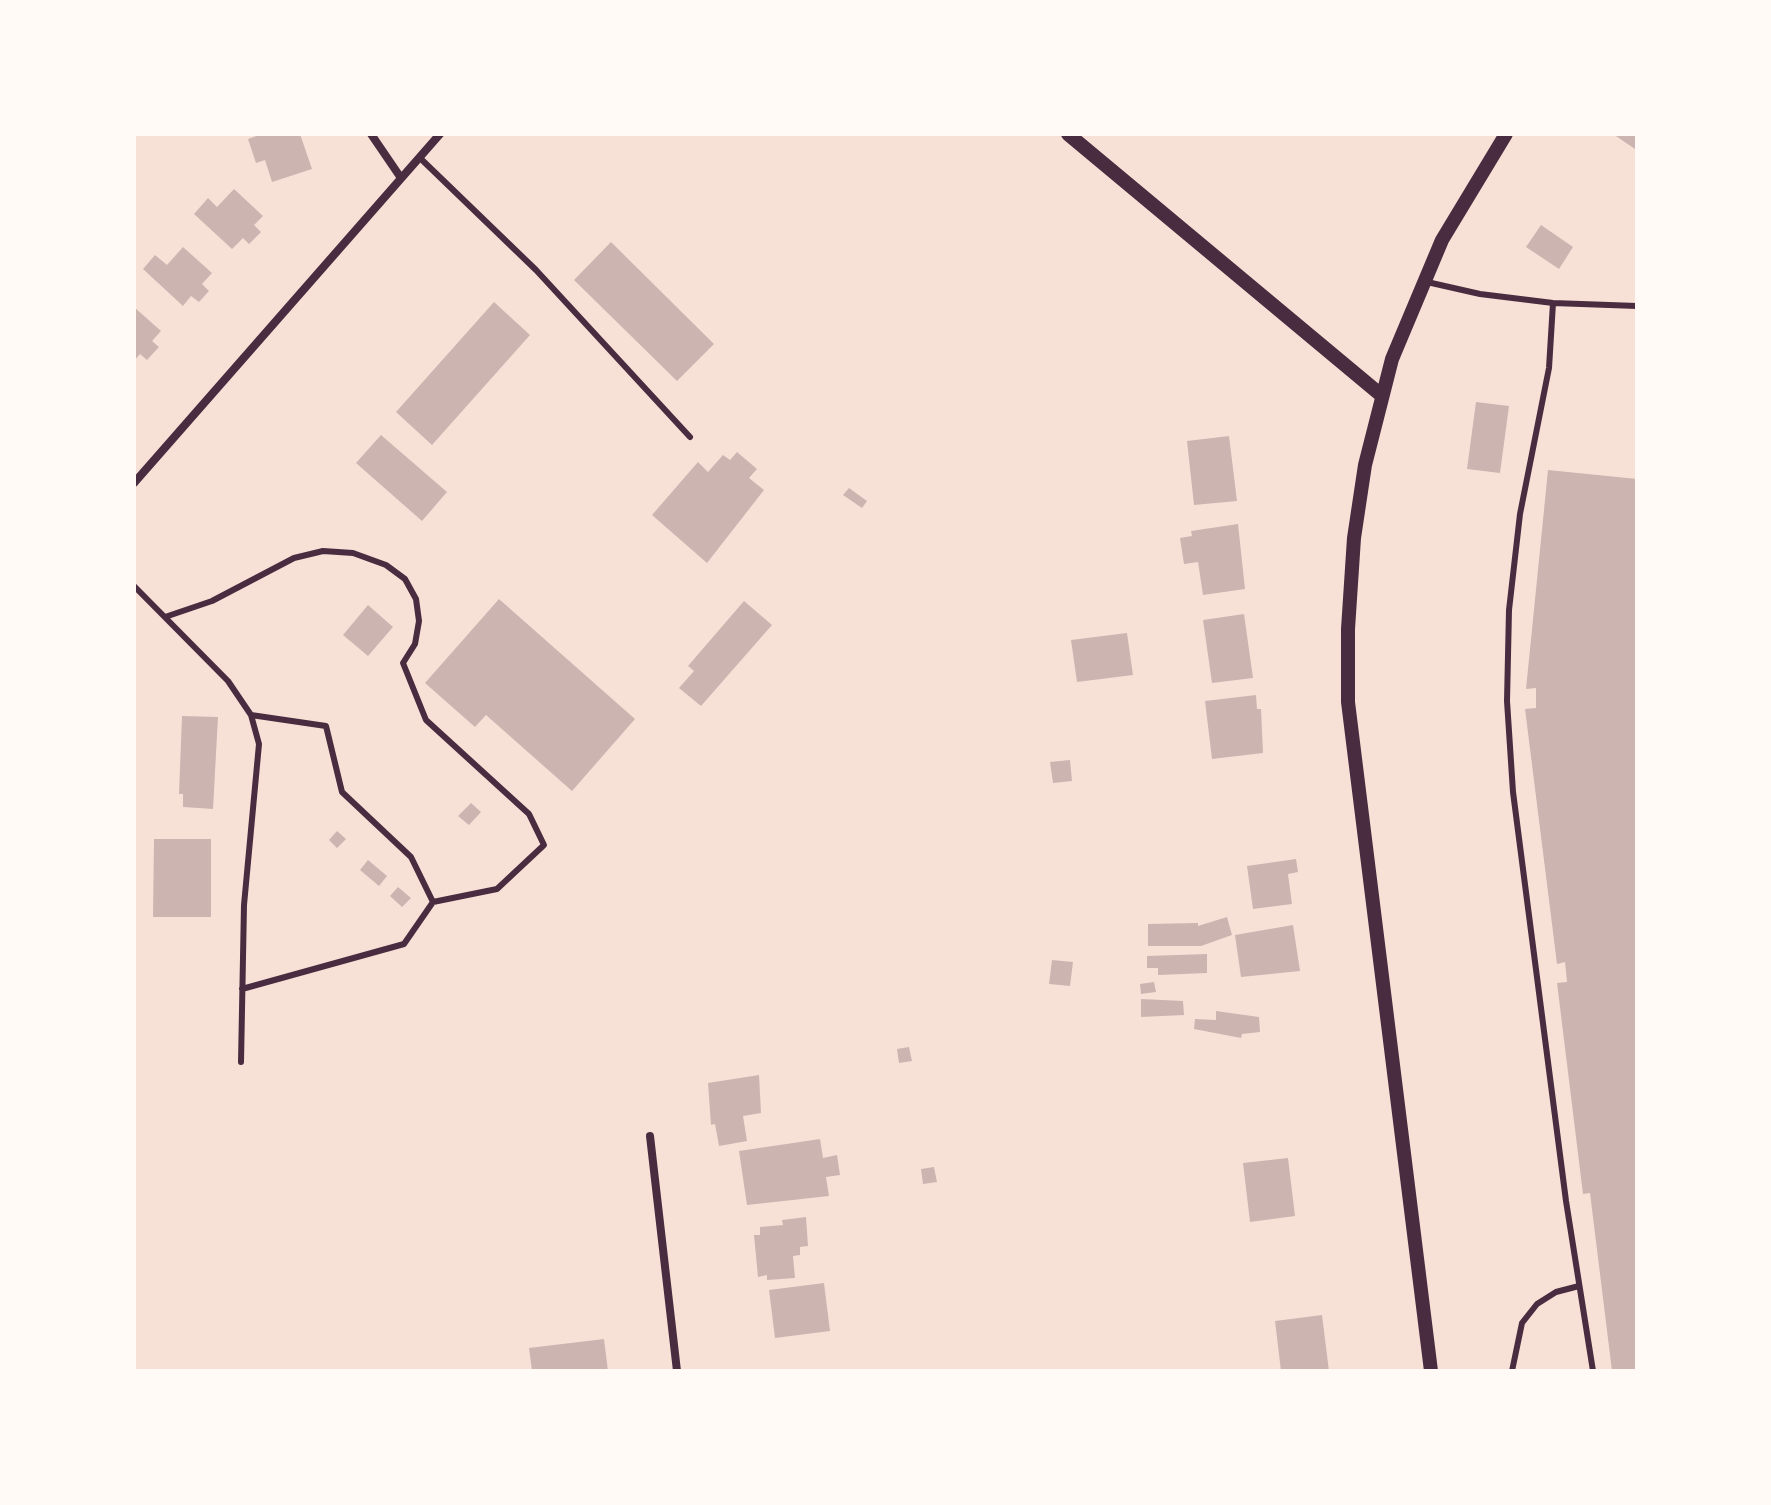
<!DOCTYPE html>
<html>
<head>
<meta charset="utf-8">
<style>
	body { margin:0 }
	#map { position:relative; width:1771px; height:1505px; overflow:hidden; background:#f7e1d7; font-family:"Public Sans",sans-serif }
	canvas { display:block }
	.frame { position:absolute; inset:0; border:136px solid #fffaf5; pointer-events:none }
</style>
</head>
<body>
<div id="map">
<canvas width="1771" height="1505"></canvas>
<div class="frame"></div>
</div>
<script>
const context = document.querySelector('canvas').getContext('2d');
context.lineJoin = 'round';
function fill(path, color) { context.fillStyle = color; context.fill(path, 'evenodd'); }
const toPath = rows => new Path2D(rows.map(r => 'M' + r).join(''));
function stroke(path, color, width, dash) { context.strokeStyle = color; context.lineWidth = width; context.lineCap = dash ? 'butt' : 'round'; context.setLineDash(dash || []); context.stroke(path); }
const building = toPath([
	[262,134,300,134,312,169,272,182,265,160,256,163,248,139],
	[1613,134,1637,134,1637,146,1635,149],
	[234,189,263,216,254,225,261,232,249,244,243,238,232,249,194,214,208,198,217,207],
	[1541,225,1573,247,1559,269,1526,247],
	[611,242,714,344,677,381,574,280],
	[183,247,212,273,202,284,209,291,199,302,191,296,183,306,143,269,155,255,167,265],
	[494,302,530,335,432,445,396,412],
	[134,307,161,331,152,341,159,347,147,360,140,354,134,361],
	[1476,402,1509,406,1500,473,1467,469],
	[381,435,447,492,422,521,356,463],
	[1229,436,1237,501,1194,505,1187,441],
	[737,452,757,469,749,478,764,490,707,563,652,515,698,462,708,472,723,455,730,460],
	[1548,470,1637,479,1637,1371,1612,1371,1590,1193,1583,1194,1557,983,1567,982,1565,962,1557,964,1525,709,1536,708,1536,688,1526,689],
	[849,488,867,501,862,508,843,495],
	[1238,524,1245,589,1203,595,1198,562,1184,564,1180,538,1192,536,1191,531],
	[499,599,635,719,572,791,486,715,475,727,425,683],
	[744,601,772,625,701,706,679,688,694,671,688,666],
	[368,605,393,627,368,656,343,635],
	[1244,614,1253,678,1212,683,1203,620],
	[1127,633,1133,675,1077,682,1071,640],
	[1256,695,1257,709,1261,709,1263,753,1212,759,1205,701],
	[182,716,218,717,213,809,183,807,183,794,179,794],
	[1070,760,1072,781,1053,783,1050,762],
	[471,803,481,812,469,825,458,816],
	[337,831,346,839,337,848,329,840],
	[154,839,211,839,211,917,153,917],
	[1296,859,1298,872,1288,874,1292,904,1253,909,1247,866],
	[368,860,387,876,379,886,360,870],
	[398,887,411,898,402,907,390,896],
	[1227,917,1232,935,1201,946,1148,946,1148,924,1198,923,1198,926],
	[1293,925,1300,971,1241,977,1235,935],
	[1207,954,1207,973,1158,975,1158,968,1147,968,1147,956],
	[1052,960,1073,962,1070,986,1049,984],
	[1154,982,1156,992,1141,994,1140,984],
	[1141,999,1183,1001,1184,1015,1141,1017],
	[1216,1011,1259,1017,1260,1032,1242,1034,1241,1038,1194,1029,1195,1019,1216,1020],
	[909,1047,912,1061,899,1063,897,1049],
	[759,1075,761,1113,743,1116,747,1141,719,1146,715,1124,711,1125,708,1083],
	[820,1139,823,1158,837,1155,840,1175,826,1177,829,1196,747,1205,739,1151],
	[1288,1158,1295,1216,1250,1222,1243,1163],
	[934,1167,937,1182,923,1184,921,1169],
	[806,1217,808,1246,800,1247,800,1255,793,1256,795,1278,767,1280,767,1275,758,1277,754,1235,760,1235,760,1227,783,1225,782,1220],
	[824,1283,830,1331,775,1338,769,1290],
	[1322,1315,1329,1371,1281,1371,1275,1321],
	[604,1339,608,1371,532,1371,529,1348]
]);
const service = toPath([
	[420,158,536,270,690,437],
	[1427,282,1480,294,1553,303,1637,306],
	[1553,303,1549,368,1520,514,1509,610,1507,701,1513,792,1566,1201,1593,1371],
	[134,586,228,681,251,715,259,744,244,905,241,1062],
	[165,617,212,601,294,558,323,551,353,553,386,565,405,579,416,599,419,621,415,644,403,663,426,720,529,814,544,845,497,889,433,902],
	[242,989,404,944,433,902,411,857,342,792,326,726,251,715],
	[1512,1371,1522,1323,1537,1304,1556,1292,1579,1286]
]);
const minor = toPath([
	[371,134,401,178],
	[134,483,440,134],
	[650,1136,677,1371]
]);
const tertiary = toPath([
	[1068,134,1381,395],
	[1431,1371,1348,702,1348,629,1354,538,1365,465,1392,359,1442,240,1506,134]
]);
fill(building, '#ccb4b1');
stroke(service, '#4a2c40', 6);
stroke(minor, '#4a2c40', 8);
stroke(tertiary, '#4a2c40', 14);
</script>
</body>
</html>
